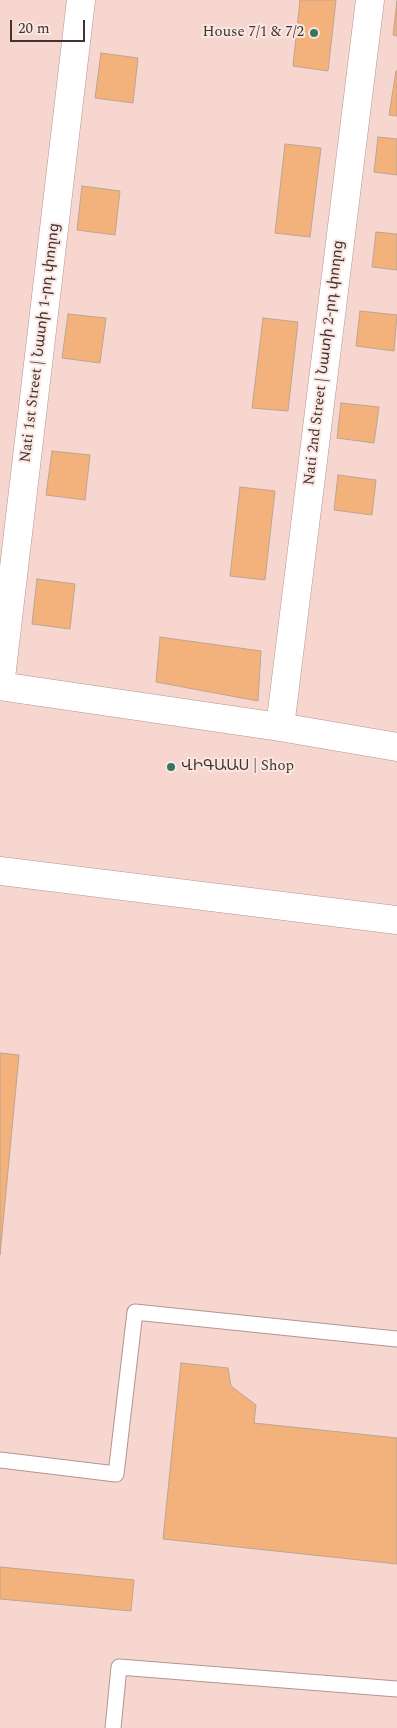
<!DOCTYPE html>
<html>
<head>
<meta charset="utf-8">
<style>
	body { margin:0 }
	#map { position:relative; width:397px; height:1728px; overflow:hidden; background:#f7d6cf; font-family:Spectral,serif }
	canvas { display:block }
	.scale { position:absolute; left:10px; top:20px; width:75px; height:22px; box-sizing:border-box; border:2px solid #403331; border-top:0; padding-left:6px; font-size:15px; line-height:18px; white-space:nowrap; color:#403331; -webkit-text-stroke:4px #fbe7e2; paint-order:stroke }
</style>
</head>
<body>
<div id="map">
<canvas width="397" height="1728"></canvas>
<div class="scale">20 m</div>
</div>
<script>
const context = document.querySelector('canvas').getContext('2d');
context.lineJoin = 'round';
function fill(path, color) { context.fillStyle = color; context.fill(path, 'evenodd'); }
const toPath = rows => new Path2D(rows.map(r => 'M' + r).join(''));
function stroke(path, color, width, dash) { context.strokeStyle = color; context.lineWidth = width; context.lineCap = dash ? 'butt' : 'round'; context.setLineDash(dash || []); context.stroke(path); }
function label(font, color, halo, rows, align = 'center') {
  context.font = font + ' Spectral,"Noto Sans Armenian",serif'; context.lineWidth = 4; context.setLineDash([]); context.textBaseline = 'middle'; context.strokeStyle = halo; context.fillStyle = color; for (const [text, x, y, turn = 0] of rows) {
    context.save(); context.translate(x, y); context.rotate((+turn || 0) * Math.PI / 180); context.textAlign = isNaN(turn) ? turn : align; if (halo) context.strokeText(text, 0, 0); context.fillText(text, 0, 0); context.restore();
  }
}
const building = toPath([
	[300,0,336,0,328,71,293,66,300,0],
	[397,1,397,36,393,35,397,1],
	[101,53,138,58,133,103,95,98,101,53],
	[396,71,397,71,397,116,389,115,396,71],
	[378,137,397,139,397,175,374,172,378,137],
	[285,144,321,148,310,237,275,233,285,144],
	[82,186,120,191,115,235,77,230,82,186],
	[376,232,397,234,397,270,372,267,376,232],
	[360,311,397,315,394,351,356,346,360,311],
	[68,314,106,318,100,363,62,358,68,314],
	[263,318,298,322,288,411,252,408,263,318],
	[341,403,379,407,374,443,337,438,341,403],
	[52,451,90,455,85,500,46,495,52,451],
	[338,475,376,480,372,515,334,510,338,475],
	[240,487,275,491,265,580,230,576,240,487],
	[37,579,75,584,70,629,32,624,37,579],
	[160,637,261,651,258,701,156,682,160,637],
	[0,1053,19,1055,0,1255,0,1053],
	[181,1363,228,1368,231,1386,256,1405,254,1423,397,1438,397,1564,163,1539,181,1363],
	[0,1567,134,1580,131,1611,0,1599,0,1567]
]);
const service = toPath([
	[0,1460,116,1474,135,1312,397,1339],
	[113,1728,119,1667,397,1689]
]);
const minor = toPath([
	[0,686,81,0],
	[0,686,280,727,397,747],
	[280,727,370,0],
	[0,871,397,920]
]);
const markers = [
	[314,33,5,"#397661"],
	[171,767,5,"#397661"]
];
const poiNames = [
	["House 7/1 & 7/2",304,33],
	["ՎԻԳԱԱՍ | Shop",181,767,"left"]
];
const streetNames = [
	["Nati 1st Street | Նատի 1-րդ փողոց",41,343,-83],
	["Nati 2nd Street | Նատի 2-րդ փողոց",325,363,-83]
];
fill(building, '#f3b17c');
stroke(building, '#bda592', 1);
stroke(service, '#b4958f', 17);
stroke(minor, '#b4958f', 29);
stroke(service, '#fff', 15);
stroke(minor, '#fff', 28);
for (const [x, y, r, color] of markers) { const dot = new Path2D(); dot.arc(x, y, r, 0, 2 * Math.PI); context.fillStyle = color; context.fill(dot); stroke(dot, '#fbe7e2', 2); }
label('15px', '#403331', '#fbe7e2', poiNames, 'right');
label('15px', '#403331', '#fbe7e2', streetNames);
</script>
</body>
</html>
